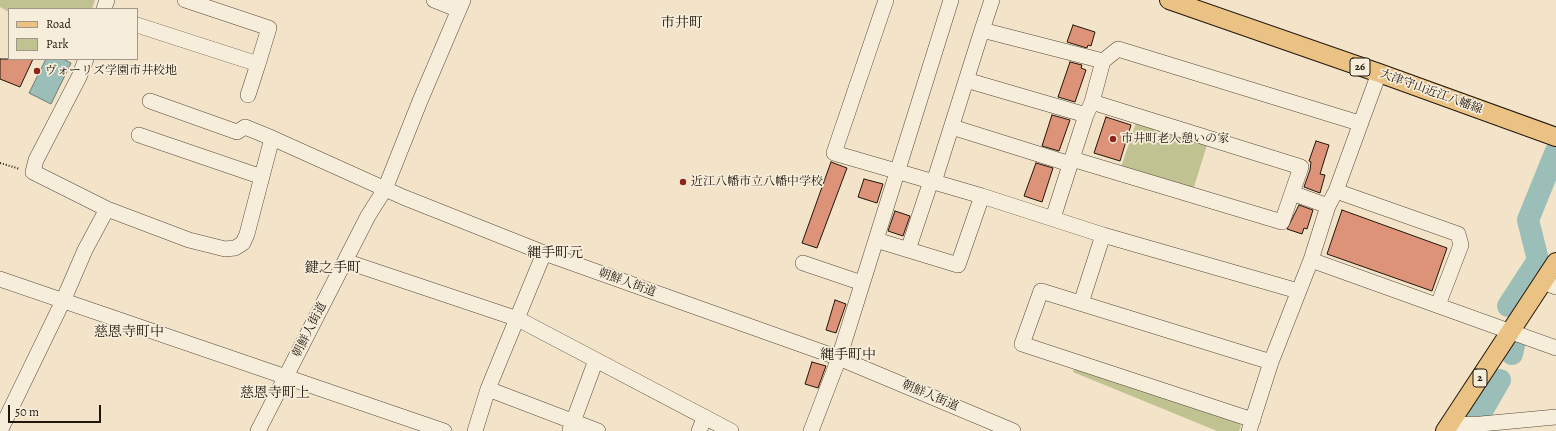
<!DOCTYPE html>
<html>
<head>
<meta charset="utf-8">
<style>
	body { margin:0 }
	#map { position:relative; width:1556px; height:431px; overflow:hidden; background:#f3e3c8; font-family:Alegreya,serif }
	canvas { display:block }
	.legend { position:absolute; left:8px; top:8px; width:130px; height:52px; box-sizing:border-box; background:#f7eddb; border:1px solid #a19788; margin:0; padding:5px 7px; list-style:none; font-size:12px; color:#20160b }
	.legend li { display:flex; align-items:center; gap:8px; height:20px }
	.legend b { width:20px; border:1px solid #a19788 }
	.scale { position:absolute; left:8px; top:405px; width:93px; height:18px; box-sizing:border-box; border:2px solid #20160b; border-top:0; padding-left:5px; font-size:12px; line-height:14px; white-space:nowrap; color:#20160b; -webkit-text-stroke:3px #f7eddb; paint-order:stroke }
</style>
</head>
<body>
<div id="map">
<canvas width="1556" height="431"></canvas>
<ul class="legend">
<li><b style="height:5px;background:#eac284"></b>Road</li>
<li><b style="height:11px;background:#c0c292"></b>Park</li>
</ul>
<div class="scale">50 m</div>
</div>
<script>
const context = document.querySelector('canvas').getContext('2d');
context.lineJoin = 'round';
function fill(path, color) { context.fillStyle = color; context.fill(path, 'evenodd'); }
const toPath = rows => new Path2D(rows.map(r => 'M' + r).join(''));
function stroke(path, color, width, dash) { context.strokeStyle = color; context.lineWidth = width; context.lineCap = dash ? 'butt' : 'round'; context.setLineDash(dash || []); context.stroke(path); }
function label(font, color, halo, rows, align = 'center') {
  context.font = font + ' Alegreya,"Noto Serif JP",serif'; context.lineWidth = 3.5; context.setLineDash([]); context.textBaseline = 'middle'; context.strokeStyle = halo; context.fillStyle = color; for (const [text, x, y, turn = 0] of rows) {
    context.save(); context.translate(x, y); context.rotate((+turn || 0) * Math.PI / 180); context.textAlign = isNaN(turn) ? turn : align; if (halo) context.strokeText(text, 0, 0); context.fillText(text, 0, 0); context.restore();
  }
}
const green = toPath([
	[0,0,95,0,92,9,9,9,9,12,0,7],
	[1136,123,1207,145,1193,190,1121,167],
	[1074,369,1239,420,1241,426,1239,431,1217,431,1073,372]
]);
const water = toPath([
	[46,59,63,59,71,63,51,104,29,93,46,59]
]);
const river = toPath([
	[1508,306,1538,260,1528,220,1556,151],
	[1512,354,1515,341],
	[1478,418,1500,380]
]);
const building = toPath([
	[1073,25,1095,32,1091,46,1088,45,1087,48,1067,42,1073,25],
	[0,59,33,59,20,87,0,79,0,59],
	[1070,62,1082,65,1081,68,1086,70,1075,102,1058,97,1070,62],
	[1052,115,1070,120,1059,151,1042,146,1052,115],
	[1106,117,1131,125,1120,161,1094,153,1106,117],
	[1316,141,1329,145,1320,174,1325,175,1320,193,1304,187,1310,170,1311,162,1309,161,1316,141],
	[831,162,847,168,817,248,802,243,831,162],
	[1036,163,1053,168,1042,202,1024,196,1036,163],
	[864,179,883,184,877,203,858,197,864,179],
	[1299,205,1313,210,1307,229,1304,228,1302,234,1287,229,1299,205],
	[1342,210,1447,248,1432,291,1327,254,1342,210],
	[895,211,910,216,903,236,888,231,895,211],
	[835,300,846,304,836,333,826,330,835,300],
	[812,362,826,366,818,388,805,384,812,362]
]);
const path = toPath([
	[0,163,20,169]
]);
const minor = toPath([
	[434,0,459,10],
	[886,0,834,153,982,196,1103,235,1298,291],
	[992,0,982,30,1103,61],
	[104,9,107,0],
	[137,25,258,64,269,28,185,0],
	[86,59,79,77,36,160,33,172,107,209,189,240,225,249,235,248,243,243,247,234,272,138,403,197,544,253,839,358,1013,431],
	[966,80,1086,115],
	[248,95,258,64],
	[150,101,237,132,245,127,272,138],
	[952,127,1070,164],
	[139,135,262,177],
	[1072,159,1282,222,1301,167,1092,102],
	[934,182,982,30],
	[1336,191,1458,234,1461,245,1438,305],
	[1292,193,1328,206],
	[1053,218,1086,115,1092,102,1103,61,1118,49,1359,123],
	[876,240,958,265,982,196],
	[908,250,931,181],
	[1311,260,1556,348],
	[345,261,518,319,731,431],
	[803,263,862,283],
	[0,279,444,431],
	[1543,282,1556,287],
	[1081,303,1103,235],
	[488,389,598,431],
	[1253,420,1022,344,1041,291,1271,362],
	[1449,425,1481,424,1556,417],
	[570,430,596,360],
	[0,431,63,301,85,250,107,209],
	[258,431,368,216,385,189,420,101,463,0],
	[475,431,488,389,544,253],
	[699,431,705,417],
	[811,431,839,358,951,0],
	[1249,431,1271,362,1311,260,1328,206,1336,191,1379,73]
]);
const major = toPath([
	[1169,0,1379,73,1556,137],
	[1445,431,1556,262]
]);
const markers = [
	[37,71,4,"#8f2418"],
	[1113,139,4,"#8f2418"],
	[683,182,4,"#8f2418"]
];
const shields = [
	[1360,67,20],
	[1480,378,14]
];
const shieldNames = [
	["26",1360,67],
	["2",1480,378]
];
const poiNames = [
	["ヴォーリズ学園市井校地",45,71],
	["市井町老人憩いの家",1121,139],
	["近江八幡市立八幡中学校",691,182]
];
const streetNames = [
	["大津守山近江八幡線",1431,92,20],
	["朝鮮人街道",627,283,20],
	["朝鮮人街道",310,330,-63],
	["朝鮮人街道",930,396,23]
];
const quarterNames = [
	["市井町",682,24],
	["縄手町元",555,254],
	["鍵之手町",333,269],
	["慈恩寺町中",129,333],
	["縄手町中",848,356],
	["慈恩寺町上",275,394]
];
fill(green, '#c0c292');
fill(water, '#9bbeb9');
stroke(water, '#6a7b73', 1);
stroke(river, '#9bbeb9', 22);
fill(building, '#dd9378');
stroke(building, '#20160b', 1);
stroke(minor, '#55493a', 16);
stroke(major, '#20160b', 20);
stroke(path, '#20160b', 2, [1, 2]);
stroke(minor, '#f7eddb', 15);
stroke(major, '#eac284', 18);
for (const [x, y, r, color] of markers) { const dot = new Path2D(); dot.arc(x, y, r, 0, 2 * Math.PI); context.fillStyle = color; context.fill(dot); stroke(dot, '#f7eddb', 1.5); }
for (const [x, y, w] of shields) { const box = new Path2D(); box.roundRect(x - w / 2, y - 9, w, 18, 3); context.fillStyle = '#f7eddb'; context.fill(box); stroke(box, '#20160b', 1); }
label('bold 11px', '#20160b', null, shieldNames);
label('12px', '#20160b', '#f7eddb', poiNames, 'left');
label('12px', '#20160b', '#f7eddb', streetNames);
label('14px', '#20160b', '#f7eddb', quarterNames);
</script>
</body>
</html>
